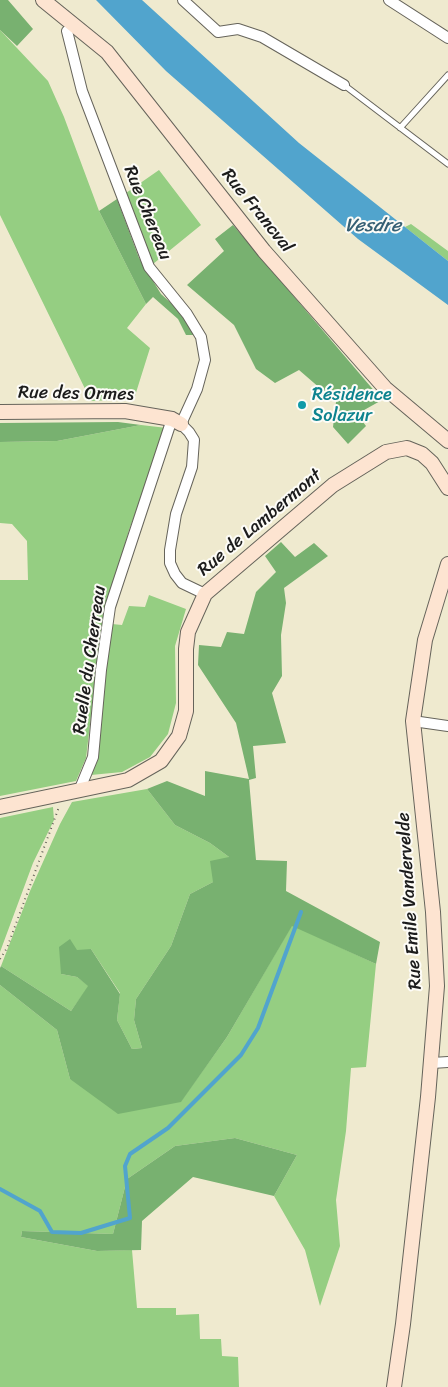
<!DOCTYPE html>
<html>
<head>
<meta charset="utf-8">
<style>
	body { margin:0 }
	canvas { display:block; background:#efeacf }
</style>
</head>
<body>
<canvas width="448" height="1387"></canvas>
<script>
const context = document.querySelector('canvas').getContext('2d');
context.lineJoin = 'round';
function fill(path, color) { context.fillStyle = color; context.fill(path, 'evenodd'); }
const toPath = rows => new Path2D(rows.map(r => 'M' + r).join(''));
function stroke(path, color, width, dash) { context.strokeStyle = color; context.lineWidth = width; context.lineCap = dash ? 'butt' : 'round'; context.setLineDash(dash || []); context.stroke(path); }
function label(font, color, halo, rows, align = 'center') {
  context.font = font + ' Sriracha,sans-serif'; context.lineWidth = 4; context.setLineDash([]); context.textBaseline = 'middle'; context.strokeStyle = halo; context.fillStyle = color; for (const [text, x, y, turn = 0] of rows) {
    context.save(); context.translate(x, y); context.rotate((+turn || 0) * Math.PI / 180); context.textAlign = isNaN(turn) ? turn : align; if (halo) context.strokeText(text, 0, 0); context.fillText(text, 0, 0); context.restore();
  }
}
const green = toPath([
	[0,30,48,81,64,117,99,211,146,304,127,328,150,348,134,399,91,401,0,215],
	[159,170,201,225,153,264,126,193],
	[411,224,448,251,448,261,405,227],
	[141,425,167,428,129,530,101,632,86,758,76,781,0,796,0,580,28,580,27,541,12,524,0,523,0,442,57,441],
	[149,595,186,609,175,646,176,703,168,734,150,757,122,772,91,775,112,624,122,625,129,606,145,607],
	[147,789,175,825,210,843,229,857,213,882,190,894,171,946,136,999,134,1020,142,1048,132,1049,117,1020,120,993,91,949,61,974,77,977,89,986,71,1011,1,966,30,891,60,824,72,802],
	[53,807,54,820,33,863,0,952,0,818],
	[292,925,376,964,366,1067,351,1068,346,1131,336,1200,340,1246,320,1306,305,1250,274,1196,297,1155,235,1138,175,1146,127,1179,113,1234,22,1231,21,1237,97,1251,132,1250,137,1308,176,1308,176,1315,199,1314,200,1339,221,1339,222,1356,238,1357,239,1387,0,1387,0,985,57,1030,70,1079,181,1101,227,1037]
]);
const forest = toPath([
	[0,0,8,0,33,29,17,46,0,30],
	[117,199,139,258,161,294,183,314,194,335,186,335,178,319,153,297,146,304,99,211],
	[233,225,382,400,357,414,366,426,348,444,333,427,336,402,299,370,275,383,256,369,234,325,187,285,224,251,215,239],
	[118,422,141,425,57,441,0,442,0,423],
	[281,542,295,557,314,543,328,556,284,588,286,603,281,635,282,676,272,693,286,743,253,746,256,778,249,780,256,860,287,861,286,891,380,942,376,964,292,926,227,1037,181,1102,118,1114,70,1079,57,1030,0,985,0,968,1,966,71,1011,88,986,77,977,61,974,59,947,70,939,77,950,91,949,120,994,117,1020,132,1049,142,1048,134,1020,136,999,171,946,190,894,213,882,210,861,229,857,210,843,175,825,147,789,167,781,205,796,205,771,249,779,236,723,198,665,199,645,221,647,227,632,244,634,256,592,276,572,265,556],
	[235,1138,297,1155,274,1196,193,1177,142,1221,141,1250,97,1251,21,1237,22,1231,113,1234,127,1179,175,1146]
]);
const water = toPath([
	[96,0,142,0,299,143,448,261,448,305,358,239,166,71]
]);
const stream = toPath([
	[0,1189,40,1211,52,1232,81,1233,130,1218,125,1166,130,1154,168,1128,241,1055,258,1028,301,912]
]);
const path = toPath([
	[0,959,7,948,59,807]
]);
const lane = toPath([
	[344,85,448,164],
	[400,128,448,75]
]);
const street = toPath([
	[183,0,218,32,238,29,262,37,344,85],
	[389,0,448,38],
	[67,31,82,91,149,267,187,314,201,337,205,360,197,389,181,424,189,432,194,440,192,467,176,514,170,550,170,563,175,574,182,583,205,594],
	[413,721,448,726],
	[79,791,93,757,101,670,110,607,172,419],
	[432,1063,448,1062]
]);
const secondary = toPath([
	[43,0,107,52,264,251,385,388,448,441],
	[0,412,125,411,172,419,181,424],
	[0,807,128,780,161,761,179,736,186,711,186,649,188,632,205,594,333,485,386,452,407,448,422,454,432,463,448,488],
	[394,1387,403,1324,428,1097,437,986,433,912,413,721,425,640,448,564]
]);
const markers = [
	[302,405,5,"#0f9aa8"]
];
const streetNames = [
	["Rue Francval",257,211,51],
	["Rue Chereau",147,213,68],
	["Rue des Ormes",76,394,1],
	["Rue de Lambermont",260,523,-40],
	["Ruelle du Cherreau",90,660,-82],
	["Rue Emile Vandervelde",410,901,-94]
];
const cultureNames = [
	["Résidence",312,395],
	["Solazur",312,416]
];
const waterNames = [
	["Vesdre",373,226]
];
fill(green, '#95ce82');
fill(forest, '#78b170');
fill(water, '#51a4cd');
stroke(stream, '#51a4cd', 4);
stroke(lane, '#66645b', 7);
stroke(street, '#66645b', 12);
stroke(secondary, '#66645b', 16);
stroke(path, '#66645b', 2, [1, 4]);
stroke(lane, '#fff', 5);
stroke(street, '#fff', 10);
stroke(secondary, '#fde4d1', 14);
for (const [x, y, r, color] of markers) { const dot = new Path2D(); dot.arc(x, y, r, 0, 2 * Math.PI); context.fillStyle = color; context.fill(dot); stroke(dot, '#fdfcf7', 2); }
label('18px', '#1c1c1c', '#fdfcf7', streetNames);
label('18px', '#0d838f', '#fdfcf7', cultureNames, 'left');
label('italic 19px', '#366074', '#fdfcf7', waterNames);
</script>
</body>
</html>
